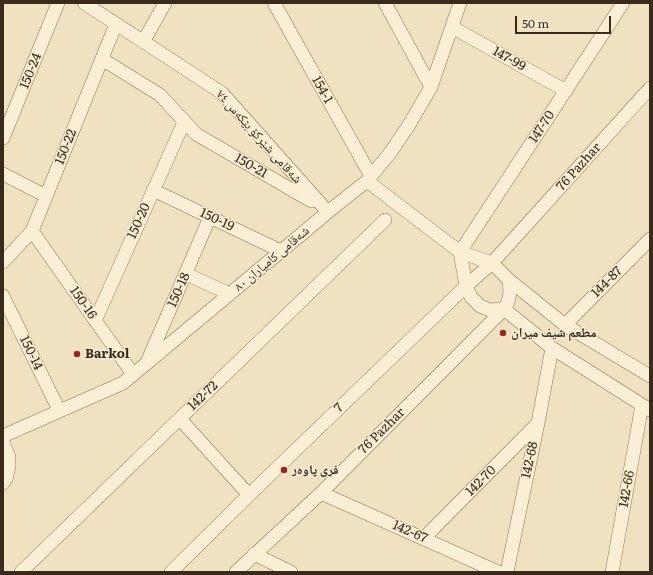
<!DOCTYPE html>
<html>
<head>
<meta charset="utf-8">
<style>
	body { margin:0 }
	#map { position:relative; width:653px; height:575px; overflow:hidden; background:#f0e2c0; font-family:Literata,serif }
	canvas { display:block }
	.frame { position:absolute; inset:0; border:4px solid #392a1c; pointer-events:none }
	.scale { position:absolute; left:515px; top:16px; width:96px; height:18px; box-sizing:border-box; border:2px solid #392a1c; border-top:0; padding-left:5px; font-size:12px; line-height:14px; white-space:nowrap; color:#392a1c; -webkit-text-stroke:3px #f7ecd0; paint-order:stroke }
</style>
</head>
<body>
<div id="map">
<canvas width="653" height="575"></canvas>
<div class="frame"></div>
<div class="scale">50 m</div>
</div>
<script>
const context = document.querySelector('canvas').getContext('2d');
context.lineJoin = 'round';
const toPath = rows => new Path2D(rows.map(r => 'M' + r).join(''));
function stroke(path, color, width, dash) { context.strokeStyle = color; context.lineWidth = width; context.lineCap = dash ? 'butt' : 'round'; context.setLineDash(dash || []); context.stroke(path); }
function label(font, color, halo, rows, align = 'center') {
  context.font = font + ' Literata,"Noto Naskh Arabic",serif'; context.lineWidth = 3; context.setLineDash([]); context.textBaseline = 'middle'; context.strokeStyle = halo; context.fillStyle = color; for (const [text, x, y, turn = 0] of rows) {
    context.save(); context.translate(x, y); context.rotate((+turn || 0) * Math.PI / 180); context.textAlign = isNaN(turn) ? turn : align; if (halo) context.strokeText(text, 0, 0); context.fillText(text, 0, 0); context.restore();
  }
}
const minor = toPath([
	[84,3,222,93,328,212],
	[274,3,371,176],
	[385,3,431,87],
	[452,27,566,91],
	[143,42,165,3],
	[102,59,160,95,196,134,311,201],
	[3,138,58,3],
	[3,174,46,196],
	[367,181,460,252,492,263,509,280,565,325,650,376],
	[153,190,281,251],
	[32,231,133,374],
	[460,252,623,3],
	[460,252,466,286,471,297,480,306,490,310,504,309,552,348,650,410],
	[3,262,32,231,116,24],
	[186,274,230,294],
	[3,296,59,410],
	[95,321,184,122],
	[565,325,650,239],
	[148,360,210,217],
	[180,419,249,495],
	[3,436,123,383,334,207,367,181,390,153,409,125,431,87,460,3],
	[3,442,9,457,9,466,6,479,3,483],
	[321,493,498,572],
	[423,539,538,423],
	[254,554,291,572],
	[21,572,385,220],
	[171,572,249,495,466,286,492,263,650,88],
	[236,572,321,493,504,309,508,302,510,292,509,280],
	[507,572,538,423,552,348],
	[612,572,642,405]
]);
const markers = [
	[503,333,4,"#9b2525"],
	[77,354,4,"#9b2525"],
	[284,470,4,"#9b2525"]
];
const streetNames = [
	["147-99",509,59,29],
	["150-24",31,71,-68],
	["154-1",322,90,61],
	["147-70",542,127,-57],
	["شەقامی شێرکۆ بێکەس ٧٤",259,137,48],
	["150-22",66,147,-68],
	["150-21",251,166,30],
	["76 Pazhar",579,167,-48],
	["150-19",217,220,25],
	["150-20",139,221,-66],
	["شەقامی کامیاران ٨٠",272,259,-40],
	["144-87",607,282,-45],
	["150-18",179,290,-66],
	["150-16",83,303,55],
	["150-14",31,353,64],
	["142-72",203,396,-44],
	["7",339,408,-44],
	["76 Pazhar",382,431,-45],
	["142-68",530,460,-78],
	["142-70",481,481,-45],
	["142-66",627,489,-80],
	["142-67",410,532,24]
];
const poiNames = [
	["مطعم شيف ميران",511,333],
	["Barkol",85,354],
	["فری پاوەر",292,470]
];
stroke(minor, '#8a7357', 14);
stroke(minor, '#faefd4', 13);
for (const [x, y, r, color] of markers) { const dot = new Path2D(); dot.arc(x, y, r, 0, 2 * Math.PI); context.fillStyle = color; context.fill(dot); stroke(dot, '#f7ecd0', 1.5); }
label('13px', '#392a1c', '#f7ecd0', streetNames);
label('bold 13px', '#392a1c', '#f7ecd0', poiNames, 'left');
</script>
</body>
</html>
